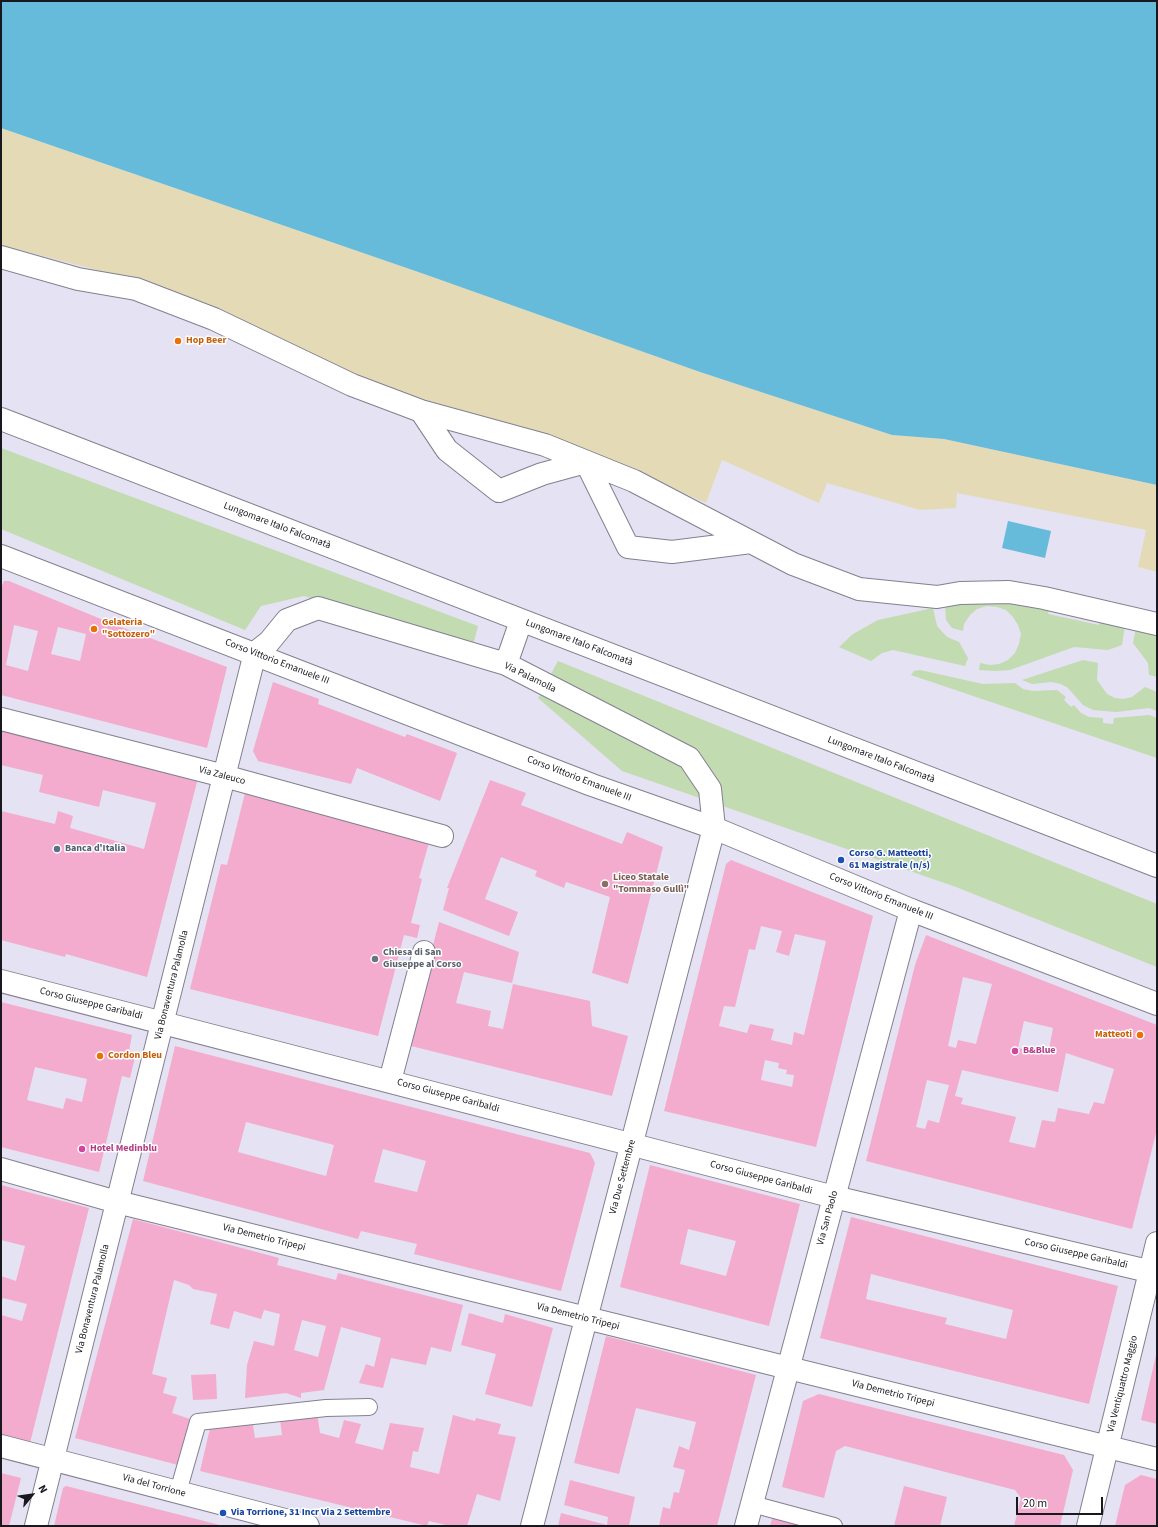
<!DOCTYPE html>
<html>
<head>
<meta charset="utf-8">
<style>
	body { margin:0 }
	#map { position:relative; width:1158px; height:1527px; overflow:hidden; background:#e4e2f3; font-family:"Source Sans 3",sans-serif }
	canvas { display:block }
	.frame { position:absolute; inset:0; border:2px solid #19181e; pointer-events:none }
	.north { position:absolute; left:12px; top:1475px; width:40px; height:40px; -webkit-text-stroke:3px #fff; paint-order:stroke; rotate:61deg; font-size:11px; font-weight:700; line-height:16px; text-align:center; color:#19181e }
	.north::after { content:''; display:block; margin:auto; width:14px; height:18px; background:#19181e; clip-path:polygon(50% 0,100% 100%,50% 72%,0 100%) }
	.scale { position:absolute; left:1016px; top:1497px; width:87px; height:18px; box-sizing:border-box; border:2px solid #19181e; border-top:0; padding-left:5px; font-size:12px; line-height:14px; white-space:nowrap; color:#19181e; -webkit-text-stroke:3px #fff; paint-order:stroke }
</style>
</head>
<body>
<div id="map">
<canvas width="1158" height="1527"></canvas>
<div class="frame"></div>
<div class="north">N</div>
<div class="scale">20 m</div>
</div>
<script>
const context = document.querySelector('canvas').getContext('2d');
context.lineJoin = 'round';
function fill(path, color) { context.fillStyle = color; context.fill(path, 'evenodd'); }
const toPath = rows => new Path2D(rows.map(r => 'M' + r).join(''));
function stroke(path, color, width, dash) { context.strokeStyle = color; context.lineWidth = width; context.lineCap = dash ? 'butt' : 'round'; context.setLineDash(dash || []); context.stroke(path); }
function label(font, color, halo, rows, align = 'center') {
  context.font = font + ' "Source Sans 3",sans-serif'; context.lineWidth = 3; context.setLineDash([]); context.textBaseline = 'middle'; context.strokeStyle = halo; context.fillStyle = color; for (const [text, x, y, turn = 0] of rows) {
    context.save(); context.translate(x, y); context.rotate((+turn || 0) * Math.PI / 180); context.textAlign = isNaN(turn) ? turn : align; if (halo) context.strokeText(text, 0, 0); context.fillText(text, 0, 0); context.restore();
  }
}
const green = toPath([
	[1,448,478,626,472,649,304,596,261,606,245,630,1,529],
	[1012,600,1049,608,1048,614,1099,625,1100,620,1125,625,1122,645,1108,650,1074,647,1010,670,995,671,979,670,980,663,990,665,999,664,1008,660,1015,653,1019,644,1021,634,1018,625,1013,617,1006,610,997,607,987,606,977,609,970,615,964,624,963,631,952,628,946,620,945,604],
	[933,608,937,626,947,637,959,642,968,658,965,666,893,650,882,653,871,661,839,647,853,634,878,620],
	[1136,628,1157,632,1157,677,1149,675,1148,663,1133,643],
	[1083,660,1098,663,1097,680,1107,694,1115,698,1123,699,1132,697,1145,687,1157,692,1157,711,1149,708,1116,712,1093,710,1083,705,1068,688,1061,684,1051,682,1032,684,1022,680],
	[558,661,1157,904,1157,967,956,887,622,771,538,698],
	[920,670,983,684,1015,683,1023,689,1033,691,1057,690,1066,697,1064,700,1071,707,1074,705,1081,713,1089,717,1103,718,1103,723,1113,724,1114,718,1149,715,1157,718,1157,758,911,675,914,671]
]);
const sand = toPath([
	[1,128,424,274,700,372,892,435,944,439,1157,485,1157,572,1138,567,1146,530,957,493,956,508,920,510,827,483,819,503,722,460,706,503,638,473,425,403,356,378,135,280,1,245]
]);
const water = toPath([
	[1,1,1157,1,1157,485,944,439,892,435,700,372,424,274,1,128],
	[1008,521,1051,531,1045,558,1002,548]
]);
const building = toPath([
	[4,581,9,581,113,624,227,667,207,748,1,695,1,588],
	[14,625,38,631,28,671,6,665],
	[58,627,86,634,80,661,51,654],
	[273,682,319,699,318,704,405,737,407,734,457,753,440,801,357,768,351,784,258,761,253,751],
	[1,729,196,778,197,782,147,977,66,954,65,957,1,940,1,811,55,824,58,811,73,816,70,828,144,849,156,803,103,790,99,807,39,792,43,775,1,765],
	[490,780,526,793,521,805,622,844,627,832,663,847,628,984,592,973,610,897,566,882,564,888,535,876,537,871,501,857,485,899,518,912,509,936,443,910,449,888,447,888],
	[245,793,430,839,419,878,422,879,411,923,420,925,417,938,404,935,378,1036,190,989,221,864,227,865],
	[731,860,873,916,816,1147,664,1111,726,864],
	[761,926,782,931,776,952,789,956,795,934,826,941,804,1035,794,1032,792,1045,771,1040,774,1029,750,1024,747,1033,719,1026,724,1006,735,1007,749,949,755,950],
	[765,1060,779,1063,778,1068,787,1070,786,1074,794,1075,792,1087,761,1080],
	[439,922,519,952,512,983,464,972,456,1003,491,1011,488,1026,503,1029,513,984,590,1001,592,1026,628,1036,612,1096,407,1045],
	[926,935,1157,1025,1157,1129,1132,1229,866,1161,915,965],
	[963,977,992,984,976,1044,958,1040,956,1048,948,1046],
	[1024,1021,1053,1028,1048,1054,1018,1048],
	[1066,1053,1114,1069,1104,1104,1094,1102,1089,1114,1058,1108,1055,1122,1042,1120,1035,1148,1009,1142,1016,1117,961,1104,963,1098,955,1096,962,1070,1058,1092],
	[927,1080,949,1085,939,1123,928,1120,925,1129,916,1127],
	[1,1002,132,1035,129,1051,136,1053,130,1078,122,1076,99,1172,1,1147],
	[35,1067,87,1079,82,1102,66,1098,63,1109,27,1100],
	[175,1046,590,1153,595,1163,561,1291,414,1254,417,1244,361,1231,358,1239,143,1181],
	[246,1122,334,1145,326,1176,238,1152],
	[383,1149,426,1161,417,1192,374,1182],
	[650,1165,800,1204,769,1326,620,1287],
	[688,1229,736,1241,726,1276,680,1264],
	[1,1185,89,1208,30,1443,1,1436,1,1315,22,1321,27,1304,3,1298,1,1303,1,1276,16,1281,25,1246,1,1240],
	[851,1217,1118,1286,1089,1404,820,1338],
	[871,1274,1013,1310,1006,1339,945,1324,947,1318,866,1299],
	[133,1219,279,1258,277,1265,336,1280,338,1273,463,1305,451,1352,431,1347,426,1365,391,1358,383,1388,359,1383,366,1364,374,1367,381,1338,341,1327,324,1390,301,1393,301,1398,286,1393,245,1398,247,1365,254,1341,274,1346,280,1314,264,1310,261,1319,234,1311,229,1329,210,1324,217,1294,193,1289,189,1285,174,1280,152,1374,167,1378,163,1393,177,1397,172,1413,190,1419,178,1465,75,1438],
	[302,1320,326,1326,318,1357,294,1350],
	[469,1313,503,1323,505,1314,553,1328,532,1407,485,1394,496,1354,461,1345],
	[606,1336,756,1375,717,1526,659,1526,663,1507,670,1509,674,1492,679,1493,685,1470,673,1467,679,1446,689,1450,696,1422,636,1408,619,1474,574,1463],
	[1157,1351,1157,1424,1141,1420],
	[216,1374,217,1399,193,1400,191,1375],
	[819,1394,1064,1455,1073,1470,1060,1526,1014,1526,1021,1498,1015,1490,845,1446,836,1451,824,1498,782,1487,803,1401],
	[317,1413,320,1433,339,1438,344,1420,361,1424,355,1443,383,1450,390,1423,424,1428,418,1452,413,1451,410,1467,439,1474,453,1415,475,1421,476,1418,501,1424,498,1434,516,1437,500,1501,477,1494,467,1526,450,1526,429,1521,427,1526,200,1471,211,1424,252,1419,255,1438,282,1435,280,1419],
	[1,1473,21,1478,9,1526,1,1526],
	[1141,1475,1157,1479,1157,1526,1115,1526,1125,1485],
	[570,1480,635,1497,629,1526,558,1526,561,1513,607,1525,608,1517,564,1505],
	[66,1486,220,1525,220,1526,54,1526,63,1488],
	[904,1486,947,1497,940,1526,894,1526],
	[774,1512,816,1526,770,1526]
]);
const service = toPath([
	[178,1492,198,1422,326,1408,369,1407],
	[752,1504,834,1526]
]);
const pedestrian = toPath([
	[1,257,78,279,136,289,214,319,352,385,421,411,545,445,634,481,793,564,859,589,937,597,960,593,1009,592,1044,598,1157,624],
	[421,411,447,450,499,491,542,474,586,462,628,547,672,552,751,542],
	[224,776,442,836],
	[1,981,834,1197,1157,1273],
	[390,1081,424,952]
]);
const minor = toPath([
	[1,719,224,776],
	[1,1169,117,1202,1157,1459],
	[1,1446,308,1526],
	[36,1526,255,653],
	[532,1526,714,828],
	[746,1526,911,910],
	[1088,1526,1157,1243]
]);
const tertiary = toPath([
	[255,653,269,642,287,620,318,608,506,664,689,758,710,789,714,828],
	[506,664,521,621]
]);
const primary = toPath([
	[1,419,1157,866],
	[1,556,592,785,714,828,911,910,1157,1004]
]);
const markers = [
	[178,341,4,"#e8710a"],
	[94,629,4,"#e8710a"],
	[57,849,4,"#5c6f8a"],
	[841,860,4,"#1a4fb4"],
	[605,884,4,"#8d6e63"],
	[375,959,4,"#6b7280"],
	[1140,1035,4,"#e8710a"],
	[1015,1051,4,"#d1479c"],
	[100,1056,4,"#e8710a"],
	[82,1149,4,"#d1479c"],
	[223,1513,4,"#1a4fb4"]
];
const foodNames = [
	["Hop Beer",186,341],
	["Gelateria",102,623],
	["\"Sottozero\"",102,635],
	["Matteoti",1132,1035,"right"],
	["Cordon Bleu",108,1056]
];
const streetNames = [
	["Lungomare Italo Falcomatà",277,526,21],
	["Lungomare Italo Falcomatà",579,643,21],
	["Corso Vittorio Emanuele III",277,662,21],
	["Via Palamolla",530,678,26],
	["Lungomare Italo Falcomatà",881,760,21],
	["Via Zaleuco",222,776,15],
	["Corso Vittorio Emanuele III",579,779,21],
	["Corso Vittorio Emanuele III",881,897,22],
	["Via Bonaventura Palamolla",172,985,-76],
	["Corso Giuseppe Garibaldi",91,1004,14],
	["Corso Giuseppe Garibaldi",448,1096,15],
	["Via Due Settembre",623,1177,-75],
	["Corso Giuseppe Garibaldi",761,1178,15],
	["Via San Paolo",828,1218,-75],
	["Via Demetrio Tripepi",264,1238,14],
	["Corso Giuseppe Garibaldi",1076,1254,13],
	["Via Bonaventura Palamolla",93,1299,-76],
	["Via Demetrio Tripepi",578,1317,14],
	["Via Ventiquattro Maggio",1123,1384,-76],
	["Via Demetrio Tripepi",893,1394,14],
	["Via del Torrione",154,1486,15]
];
const serviceNames = [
	["Banca d'Italia",65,849]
];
const transitNames = [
	["Corso G. Matteotti,",849,854],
	["61 Magistrale (n/s)",849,866],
	["Via Torrione, 31 Incr Via 2 Settembre",231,1513]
];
const educationNames = [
	["Liceo Statale",613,878],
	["\"Tommaso Gullì\"",613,890]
];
const worshipNames = [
	["Chiesa di San",383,953],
	["Giuseppe al Corso",383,965]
];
const hotelNames = [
	["B&Blue",1023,1051],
	["Hotel Medinblu",90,1149]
];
fill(green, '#c2dbb1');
fill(sand, '#e4dbb6');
fill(water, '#66bbdb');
fill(building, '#f3acce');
stroke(service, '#828090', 18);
stroke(pedestrian, '#828090', 24);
stroke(minor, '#828090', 24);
stroke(tertiary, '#828090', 24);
stroke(primary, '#828090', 24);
stroke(service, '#fff', 16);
stroke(pedestrian, '#fff', 22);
stroke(minor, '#fff', 22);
stroke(tertiary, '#fff', 22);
stroke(primary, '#fff', 22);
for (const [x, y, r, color] of markers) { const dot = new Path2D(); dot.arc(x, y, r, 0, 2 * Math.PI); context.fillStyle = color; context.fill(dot); stroke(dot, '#fff', 1.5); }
label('bold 10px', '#c56008', '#fff', foodNames, 'left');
label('10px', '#19181e', '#fff', streetNames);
label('bold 10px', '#4e5e75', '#fff', serviceNames, 'left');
label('bold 10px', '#164399', '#fff', transitNames, 'left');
label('bold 10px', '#785e54', '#fff', educationNames, 'left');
label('bold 10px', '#5b616d', '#fff', worshipNames, 'left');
label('bold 10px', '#b23c85', '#fff', hotelNames, 'left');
</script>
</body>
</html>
